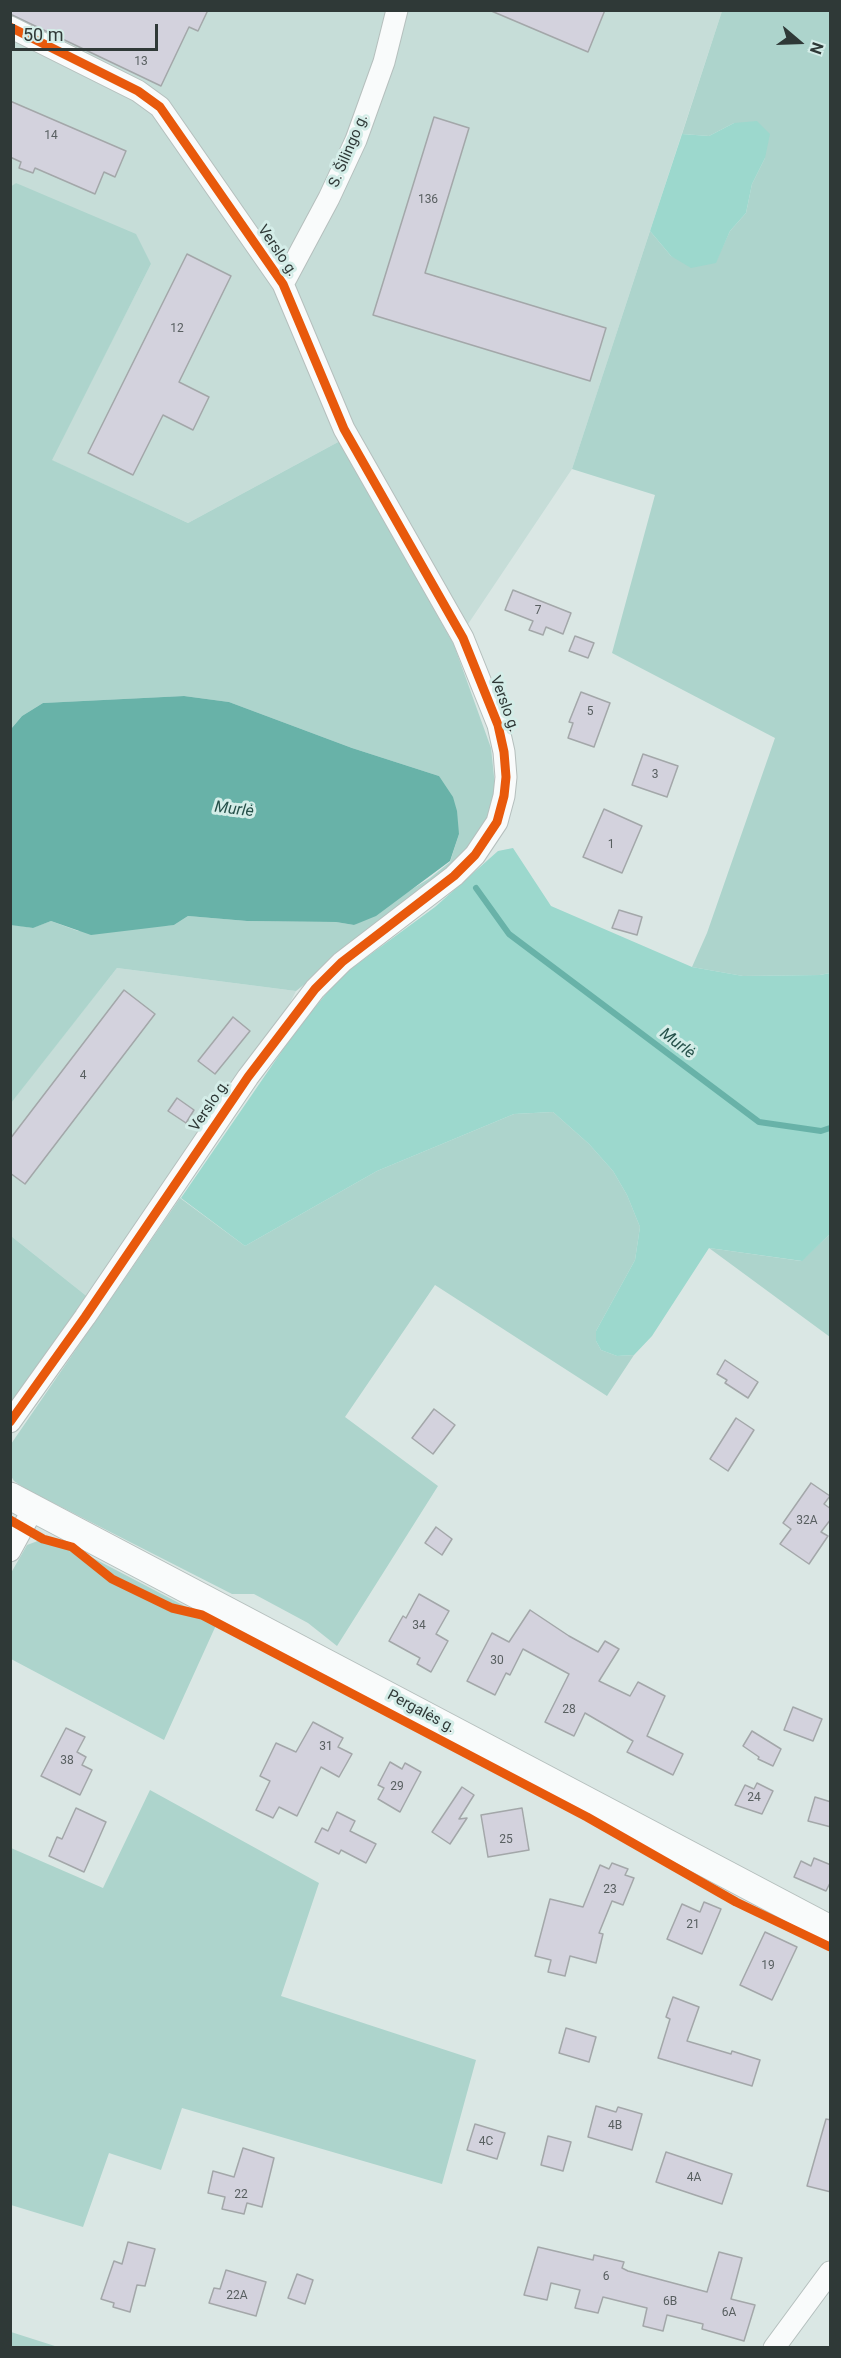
<!DOCTYPE html>
<html>
<head>
<meta charset="utf-8">
<style>
	body { margin:0 }
	#map { position:relative; width:841px; height:2358px; overflow:hidden; background:#dae7e4; font-family:Roboto,sans-serif }
	canvas { display:block }
	.frame { position:absolute; inset:0; border:12px solid #2f3937; pointer-events:none }
	.north { position:absolute; left:769px; top:12px; width:60px; height:60px; -webkit-text-stroke:4px #d4ede8; paint-order:stroke; rotate:109deg; font-size:16px; font-weight:700; line-height:24px; text-align:center; color:#2f3937 }
	.north::after { content:''; display:block; margin:auto; width:21px; height:27px; background:#2f3937; clip-path:polygon(50% 0,100% 100%,50% 72%,0 100%) }
	.scale { position:absolute; left:12px; top:24px; width:146px; height:27px; box-sizing:border-box; border:3px solid #2f3937; border-top:0; padding-left:8px; font-size:18px; line-height:21px; white-space:nowrap; color:#2f3937; -webkit-text-stroke:4px #d4ede8; paint-order:stroke }
</style>
</head>
<body>
<div id="map">
<canvas width="841" height="2358"></canvas>
<div class="frame"></div>
<div class="north">N</div>
<div class="scale">50 m</div>
</div>
<script>
const context = document.querySelector('canvas').getContext('2d');
context.lineJoin = 'round';
function fill(path, color) { context.fillStyle = color; context.fill(path, 'evenodd'); }
const toPath = rows => new Path2D(rows.map(r => 'M' + r).join(''));
function stroke(path, color, width, dash) { context.strokeStyle = color; context.lineWidth = width; context.lineCap = dash ? 'butt' : 'round'; context.setLineDash(dash || []); context.stroke(path); }
function label(font, color, halo, rows, align = 'center') {
  context.font = font + ' Roboto,sans-serif'; context.lineWidth = 6; context.setLineDash([]); context.textBaseline = 'middle'; context.strokeStyle = halo; context.fillStyle = color; for (const [text, x, y, turn = 0] of rows) {
    context.save(); context.translate(x, y); context.rotate((+turn || 0) * Math.PI / 180); context.textAlign = isNaN(turn) ? turn : align; if (halo) context.strokeText(text, 0, 0); context.fillText(text, 0, 0); context.restore();
  }
}
const built = toPath([
	[11,11,722,11,572,469,454,645,340,441,188,523,51,460,151,264,16,183,11,187],
	[117,968,296,991,283,1017,89,1298,11,1236,10,1103]
]);
const green = toPath([
	[722,11,830,11,830,973,820,975,743,976,692,967,707,933,775,738,612,653,655,495,572,469,650,231,671,256,715,263,730,231,746,213,752,184,765,158,734,123,709,136,682,134],
	[16,183,136,234,151,264,52,460,188,523,340,441,454,645,491,748,495,786,488,824,465,857,296,991,117,968,11,1103,11,924,32,928,51,921,78,931,174,925,188,916,247,921,336,922,354,925,430,878,450,862,459,834,439,776,352,748,229,702,184,696,43,703,22,716,11,729,10,187],
	[553,1112,589,1144,613,1171,627,1195,640,1227,635,1260,596,1331,596,1341,601,1350,617,1356,634,1355,607,1396,435,1285,345,1417,438,1486,337,1646,308,1623,254,1594,232,1594,26,1489,14,1481,11,1476,11,1444,180,1198,245,1246,377,1171,514,1114],
	[830,1234,830,1337,709,1248,801,1261],
	[11,1236,89,1298,11,1406],
	[43,1539,72,1547,217,1623,164,1740,11,1659,11,1573,27,1545],
	[150,1790,319,1883,281,1996,476,2060,442,2184,182,2108,161,2170,109,2153,83,2227,11,2205,11,1848,103,1888],
	[11,2332,58,2347,11,2347]
]);
const forest = toPath([
	[757,121,770,134,765,158,752,184,746,213,730,231,716,263,691,268,671,256,650,231,682,134,709,136,734,123],
	[513,848,551,906,692,967,743,976,820,975,830,973,830,1234,802,1261,709,1248,652,1336,634,1355,617,1356,601,1350,596,1341,596,1331,635,1260,640,1227,627,1195,613,1171,589,1144,553,1112,514,1114,377,1171,245,1246,181,1198,297,1029,341,976,435,907,498,851]
]);
const water = toPath([
	[184,696,229,702,352,748,439,776,453,797,457,811,459,834,450,861,376,916,354,925,336,922,247,921,188,916,174,925,91,935,51,921,33,928,11,925,11,729,22,716,43,703]
]);
const stream = toPath([
	[476,888,509,934,759,1122,821,1131,830,1128]
]);
const building = toPath([
	[10,10,208,10,198,31,189,27,161,86,10,14,10,10],
	[489,10,605,10,588,52,489,10],
	[10,101,126,151,115,177,104,172,95,194,35,168,33,173,19,168,21,162,10,157,10,101],
	[434,117,469,128,425,273,606,328,590,381,373,315,434,117],
	[187,254,231,276,179,382,209,397,193,430,163,415,133,475,88,453,187,254],
	[513,590,571,613,563,634,546,627,543,635,529,630,533,621,505,610,513,590],
	[575,636,594,643,588,658,569,651,575,636],
	[581,692,610,703,594,747,568,738,573,723,569,722,581,692],
	[643,754,678,766,667,797,632,785,643,754],
	[604,809,642,826,622,873,583,857,604,809],
	[619,910,642,917,637,935,612,928,619,910],
	[124,990,155,1014,25,1184,10,1173,10,1139,124,990],
	[233,1017,250,1031,215,1074,198,1061,233,1017],
	[177,1098,194,1110,186,1123,168,1111,177,1098],
	[725,1360,758,1382,748,1398,725,1383,727,1380,717,1374,725,1360],
	[434,1409,455,1425,433,1454,412,1438,434,1409],
	[736,1418,754,1430,728,1471,710,1459,736,1418],
	[811,1483,830,1496,824,1504,831,1509,831,1519,821,1532,828,1536,809,1564,780,1544,791,1529,783,1523,811,1483],
	[436,1527,452,1539,442,1555,425,1543,436,1527],
	[419,1594,449,1611,436,1634,448,1641,431,1672,417,1664,420,1658,389,1641,403,1616,406,1618,419,1594],
	[530,1610,569,1636,598,1652,605,1641,619,1649,599,1681,630,1696,638,1682,665,1696,647,1736,683,1754,673,1775,627,1752,633,1741,585,1713,574,1736,545,1722,569,1674,523,1649,510,1675,506,1673,495,1695,467,1681,492,1633,509,1642,530,1610],
	[793,1707,822,1719,813,1741,784,1730,793,1707],
	[313,1722,343,1738,338,1747,352,1754,339,1777,321,1767,297,1816,279,1807,273,1818,256,1810,270,1781,260,1776,276,1743,296,1752,313,1722],
	[66,1728,85,1737,77,1752,86,1757,82,1765,92,1770,80,1795,41,1776,66,1728],
	[752,1731,781,1749,773,1766,758,1759,759,1757,743,1746,752,1731],
	[390,1762,402,1769,405,1763,421,1772,400,1812,378,1799,384,1788,378,1785,390,1762],
	[757,1783,773,1791,762,1814,735,1805,745,1785,754,1789,757,1783],
	[462,1787,474,1795,459,1819,467,1818,450,1844,432,1832,462,1787],
	[815,1797,831,1802,831,1827,808,1821,815,1797],
	[76,1808,106,1822,84,1872,49,1856,57,1837,62,1839,76,1808],
	[522,1808,529,1850,488,1857,481,1815,522,1808],
	[337,1812,355,1821,350,1831,376,1844,366,1863,341,1850,339,1854,315,1842,322,1828,328,1831,337,1812],
	[814,1858,831,1865,831,1881,826,1891,794,1877,801,1861,811,1866,814,1858],
	[612,1863,628,1869,625,1875,634,1878,623,1905,612,1901,599,1933,603,1934,596,1963,570,1956,565,1976,548,1972,551,1960,535,1956,550,1899,583,1907,600,1865,609,1869,612,1863],
	[704,1902,721,1909,702,1954,667,1939,682,1904,700,1912,704,1902],
	[765,1932,797,1947,772,2000,740,1985,765,1932],
	[673,1997,699,2007,687,2041,731,2054,732,2051,760,2060,752,2086,658,2058,670,2019,666,2017,673,1997],
	[566,2028,596,2037,589,2062,559,2053,566,2028],
	[596,2106,616,2112,618,2107,642,2114,632,2150,588,2137,596,2106],
	[826,2119,831,2120,831,2192,807,2186,826,2119],
	[475,2124,505,2133,497,2159,467,2150,475,2124],
	[548,2136,571,2142,563,2171,541,2165,548,2136],
	[243,2148,274,2158,262,2207,247,2203,244,2214,222,2209,225,2197,208,2193,213,2171,234,2177,243,2148],
	[666,2152,732,2174,722,2204,656,2182,666,2152],
	[128,2242,155,2249,145,2286,137,2285,130,2312,113,2307,114,2303,101,2299,114,2261,122,2264,128,2242],
	[538,2247,593,2260,594,2255,624,2262,622,2268,628,2271,707,2292,719,2252,742,2258,731,2299,755,2305,744,2341,702,2329,703,2324,667,2315,663,2331,643,2326,647,2308,603,2297,598,2313,575,2308,580,2290,551,2283,547,2300,524,2295,538,2247],
	[226,2270,266,2282,256,2316,209,2303,214,2288,220,2289,226,2270],
	[297,2274,313,2280,305,2304,288,2298,297,2274]
]);
const minor = toPath([
	[10,27,138,91,160,107,283,284,344,429,463,638,498,725,504,752,506,777,504,796,497,822,475,855,454,876,342,962,315,989,248,1077,85,1317,10,1422],
	[283,284,329,198,356,140,384,62,397,10],
	[10,1551,33,1509],
	[774,2348,830,2272]
]);
const major = toPath([
	[10,1496,830,1929]
]);
const cycleway = toPath([
	[10,27,138,91,160,107,283,284,344,429,463,638,498,725,504,752,506,777,504,796,497,822,475,855,454,876,342,962,315,989,248,1077,85,1317,10,1422],
	[10,1520,43,1539,72,1547,112,1579,172,1608,202,1615,587,1817,736,1902,830,1947]
]);
const numberNames = [
	["13",141,62],
	["14",51,136],
	["136",428,200],
	["12",177,329],
	["7",538,611],
	["5",590,712],
	["3",655,775],
	["1",611,845],
	["4",83,1076],
	["32A",807,1521],
	["34",419,1626],
	["30",497,1661],
	["28",569,1710],
	["31",326,1747],
	["38",67,1761],
	["29",397,1787],
	["24",754,1798],
	["25",506,1840],
	["23",610,1890],
	["21",693,1925],
	["19",768,1966],
	["4B",615,2126],
	["4C",486,2142],
	["4A",694,2178],
	["22",241,2195],
	["6",606,2277],
	["22A",237,2296],
	["6B",670,2302],
	["6A",729,2313]
];
const streetNames = [
	["S. Šilingo g.",349,151,-67],
	["Verslo g.",277,251,56],
	["Verslo g.",504,704,70],
	["Verslo g.",210,1106,-56],
	["Pergalės g.",421,1712,28]
];
const waterNames = [
	["Murlė",234,810,7],
	["Murlė",677,1044,37]
];
fill(built, '#c6ddd8');
fill(green, '#add4cc');
fill(forest, '#9cd8cd');
fill(water, '#68b2a8');
stroke(stream, '#68b2a8', 6);
fill(building, '#d3d2dd');
stroke(building, '#a3a7a9', 1.5);
stroke(minor, '#b5bfbd', 23);
stroke(major, '#b5bfbd', 29);
stroke(minor, '#f9fbfb', 21);
stroke(major, '#f9fbfb', 27);
stroke(cycleway, '#e8590c', 9);
label('12px', '#585f60', null, numberNames);
label('15px', '#2f3937', '#d4ede8', streetNames);
label('italic 16px', '#26514a', '#d4ede8', waterNames);
</script>
</body>
</html>
